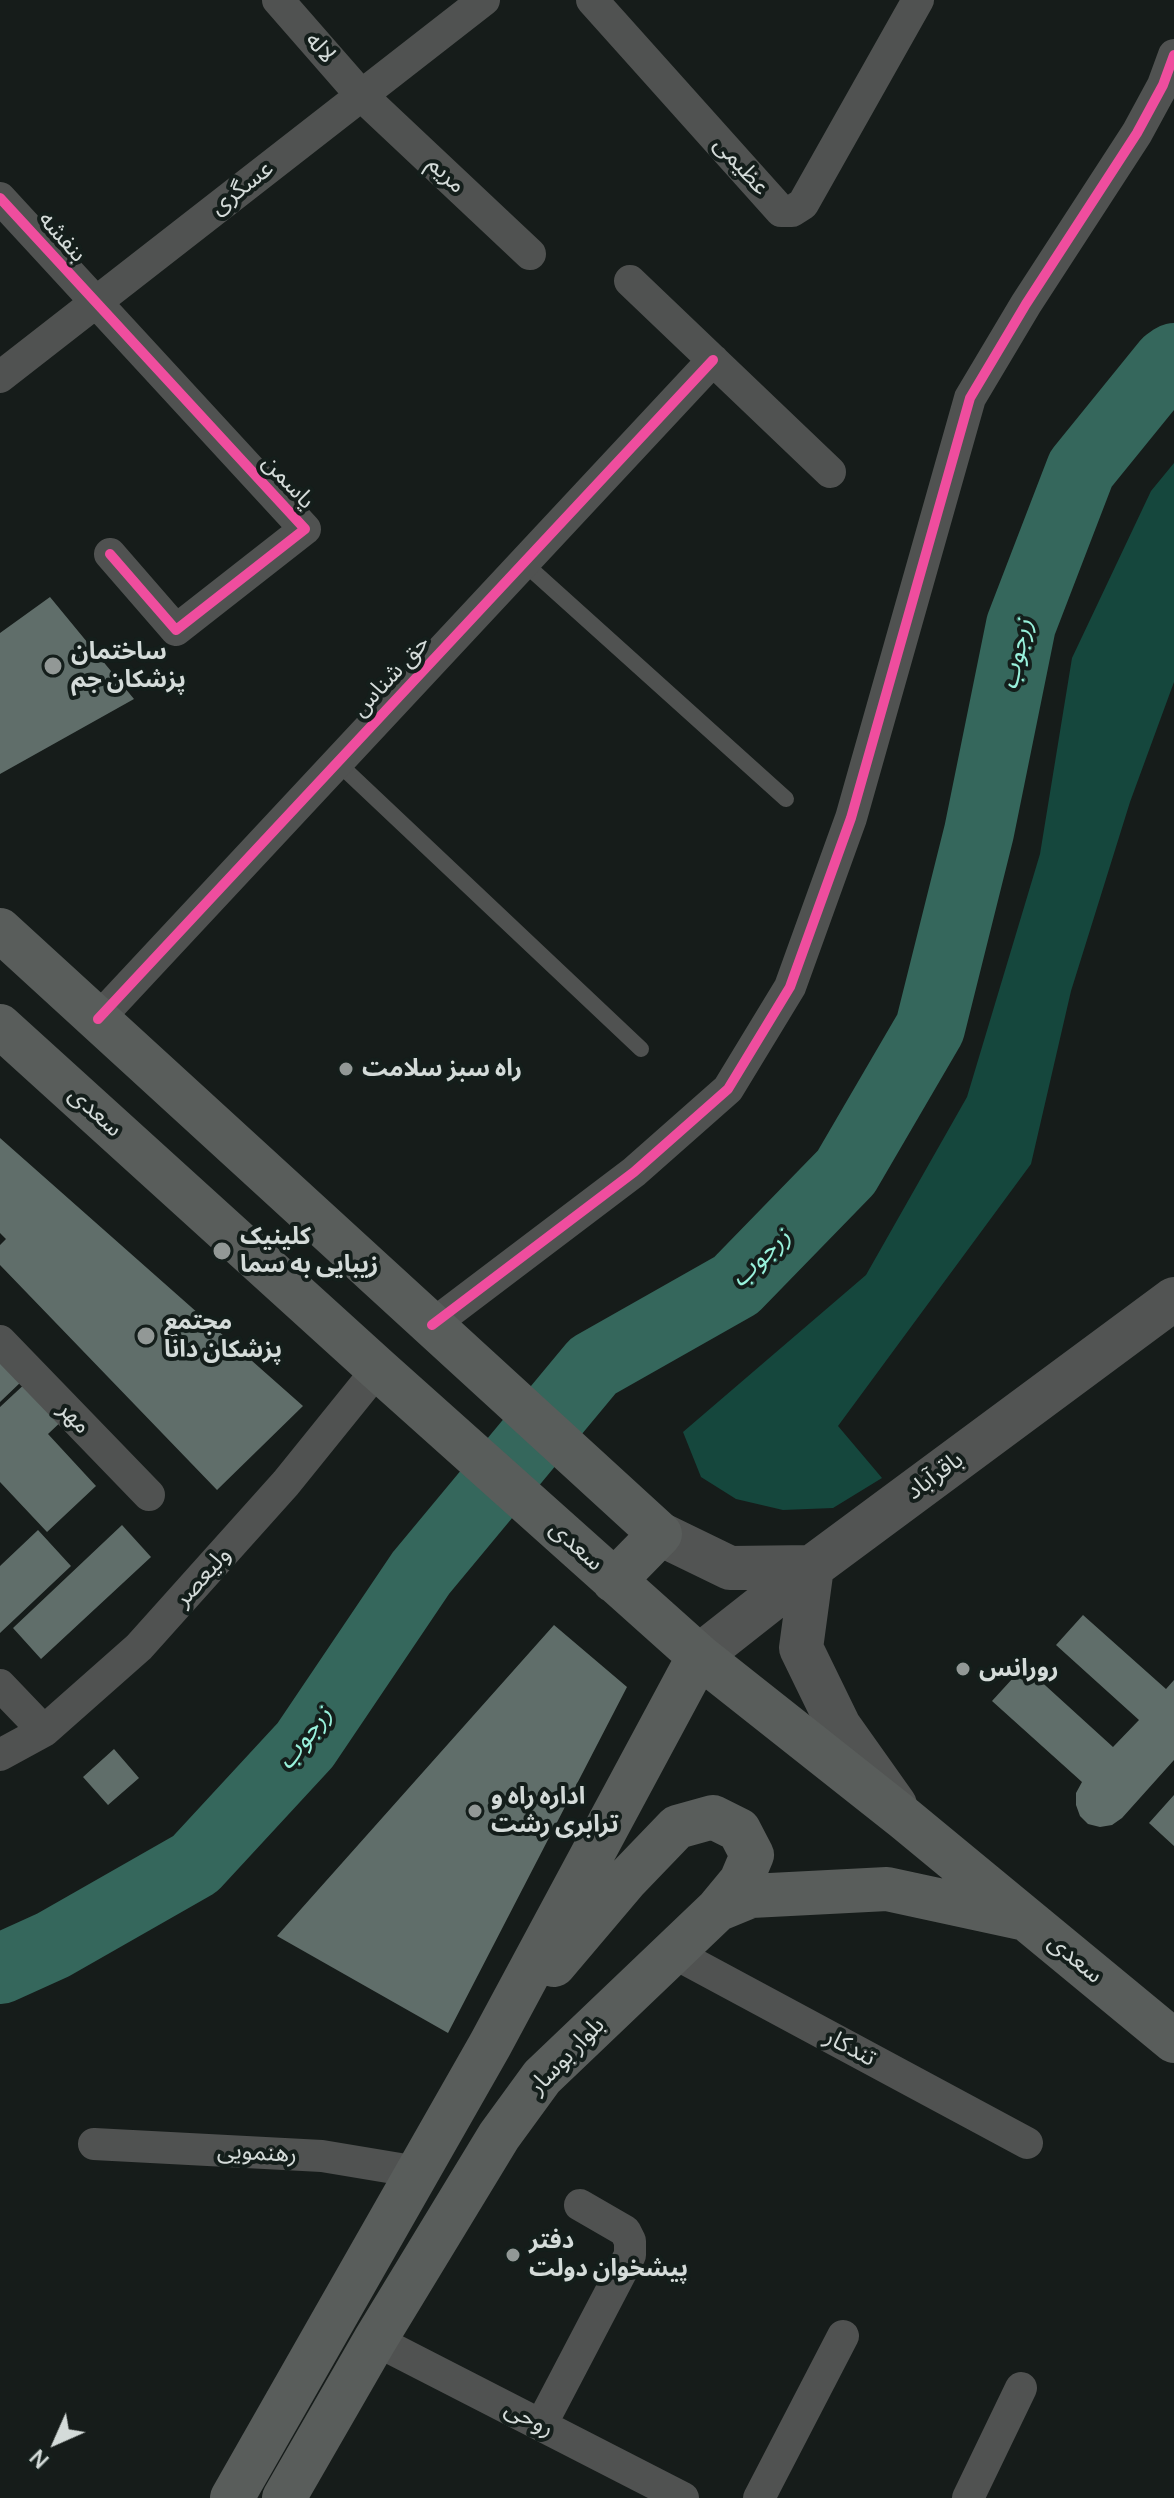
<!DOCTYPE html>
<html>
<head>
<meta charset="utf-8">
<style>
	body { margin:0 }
	#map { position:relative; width:1174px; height:2498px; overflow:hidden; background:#161c1a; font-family:Manrope,sans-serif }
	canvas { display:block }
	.north { position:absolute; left:16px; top:2402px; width:80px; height:80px; -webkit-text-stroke:6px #141e1b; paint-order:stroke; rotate:225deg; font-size:22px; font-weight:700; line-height:32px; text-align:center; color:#d4dbd9 }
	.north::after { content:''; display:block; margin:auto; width:28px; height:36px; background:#d4dbd9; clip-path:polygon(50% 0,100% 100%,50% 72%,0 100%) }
</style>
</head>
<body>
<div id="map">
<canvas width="1174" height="2498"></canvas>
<div class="north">N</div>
</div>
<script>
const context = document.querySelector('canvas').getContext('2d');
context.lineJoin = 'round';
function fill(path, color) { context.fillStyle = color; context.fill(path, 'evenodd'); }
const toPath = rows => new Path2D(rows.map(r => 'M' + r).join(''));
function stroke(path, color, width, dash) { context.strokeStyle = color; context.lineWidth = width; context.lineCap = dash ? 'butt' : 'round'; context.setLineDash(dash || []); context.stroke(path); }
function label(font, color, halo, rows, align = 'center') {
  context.font = font + ' Manrope,"Noto Sans Arabic",sans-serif'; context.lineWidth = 8; context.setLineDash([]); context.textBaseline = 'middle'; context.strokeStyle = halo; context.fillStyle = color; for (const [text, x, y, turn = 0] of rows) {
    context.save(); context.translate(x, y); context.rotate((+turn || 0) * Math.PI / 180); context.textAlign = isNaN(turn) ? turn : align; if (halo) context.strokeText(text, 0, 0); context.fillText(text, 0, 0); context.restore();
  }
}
const forest = toPath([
	[1174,463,1174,682,1130,802,1071,991,1031,1164,838,1426,882,1478,833,1508,783,1510,736,1499,701,1477,683,1432,866,1275,967,1097,1040,854,1072,658,1151,491]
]);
const river = toPath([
	[0,1969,53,1945,195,1864,305,1745,421,1573,593,1366,736,1285,846,1172,930,1028,979,832,1021,625,1081,469,1167,363,1174,358]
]);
const building = toPath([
	[50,597,134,699,0,774,0,633],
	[0,1138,303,1406,217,1490,0,1265,0,1245,6,1239,0,1233],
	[0,1355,23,1380,0,1402],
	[29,1380,65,1418,48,1434,96,1486,47,1532,0,1482,0,1407],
	[122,1525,151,1557,41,1659,13,1628],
	[38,1530,71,1566,0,1633,0,1566],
	[1083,1615,1166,1689,1174,1680,1174,1760,1122,1818,1112,1825,1100,1827,1088,1824,1080,1816,1076,1805,1076,1793,1082,1782,992,1701,1024,1666,1113,1747,1139,1720,1056,1645],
	[554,1625,627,1687,448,2033,277,1936],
	[114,1749,139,1778,108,1805,83,1777],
	[1174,1795,1174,1846,1149,1823]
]);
const service = toPath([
	[524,563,786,799],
	[338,763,641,1049]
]);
const minor = toPath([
	[278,0,361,95,530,254],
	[592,0,781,211,792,211,803,204,918,0],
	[0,198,305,529,176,630,110,554],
	[630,281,830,472],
	[0,377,484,0],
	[98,1019,713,360],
	[432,1325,634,1172,728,1089,790,987,851,818,970,398,1026,304,1137,133,1163,85,1174,55],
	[0,1341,149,1495],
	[0,1685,44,1731],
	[0,1755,44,1731,139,1647,286,1483,378,1369],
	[672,1952,1027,2143],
	[94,2144,322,2156,418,2172],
	[375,2340,683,2498],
	[541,2425,630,2255,630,2241,625,2231,580,2205],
	[759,2498,843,2336],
	[968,2498,1021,2388]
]);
const secondary = toPath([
	[660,1534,730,1568,812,1567],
	[812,1567,801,1648,839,1726,895,1805],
	[699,1656,812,1567,1174,1299]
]);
const primary = toPath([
	[0,930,660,1534,614,1581],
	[0,1026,378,1369,699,1656,905,1819,1174,2041],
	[554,1965,626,1880,677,1827,713,1817,739,1830,752,1855,741,1881,717,1910],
	[232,2498,490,2045,699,1656],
	[284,2498,375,2340,499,2136,542,2077,717,1910,751,1896,887,1889,1021,1918]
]);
const cycleway = toPath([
	[0,198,305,529,176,630,110,554],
	[98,1019,713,360],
	[432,1325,634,1172,728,1089,790,987,851,818,970,398,1026,304,1137,133,1163,85,1174,55]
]);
const markers = [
	[53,666,10,"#929896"],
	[346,1069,8,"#929896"],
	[222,1251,10,"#929896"],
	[146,1336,10,"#929896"],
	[963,1669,8,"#929896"],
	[475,1811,8,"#929896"],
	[513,2255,8,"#929896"]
];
const streetNames = [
	["لاله",320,48,49],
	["عظیمی",741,166,48],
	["مریم",446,175,43],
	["عسگری",242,188,-38],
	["بنفشه",62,237,48],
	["یاسمن",288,482,47],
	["حق شناس",391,676,-47],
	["سعدی",95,1112,42],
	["مهر",74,1418,46],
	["باقرآباد",935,1476,-36],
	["سعدی",576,1546,42],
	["ولیعصر",203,1577,-48],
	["سعدی",1075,1959,40],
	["تندکار",850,2048,28],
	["بلوار بوسار",567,2056,-46],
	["رهنمویی",257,2153,3],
	["روحی",529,2419,27]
];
const poiNames = [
	["ساختمان",71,652],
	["پزشکان جم",71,680],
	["راه سبز سلامت",362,1069],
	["کلینیک",240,1237],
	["زیبایی به سما",240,1265],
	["مجتمع",164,1322],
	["پزشکان دانا",164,1350],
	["رورانس",979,1669],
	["اداره راه و",491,1797],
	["ترابری رشت",491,1825],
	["دفتر",529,2241],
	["پیشخوان دولت",529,2269]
];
const waterNames = [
	["زرجوب",1017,654,-77],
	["زرجوب",761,1258,-44],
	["زرجوب",305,1738,-52]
];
fill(forest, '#15473d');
stroke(river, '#35675c', 70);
fill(building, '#606e6a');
stroke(service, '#505251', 16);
stroke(minor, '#505251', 32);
stroke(secondary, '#525453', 44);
stroke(primary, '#595d5b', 44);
stroke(cycleway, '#ef4d9e', 10);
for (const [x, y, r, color] of markers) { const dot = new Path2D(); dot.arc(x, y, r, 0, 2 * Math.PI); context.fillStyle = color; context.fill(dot); stroke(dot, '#141e1b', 3); }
label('24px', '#d4dbd9', '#141e1b', streetNames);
label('bold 24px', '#d4dbd9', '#141e1b', poiNames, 'left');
label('italic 26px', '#98f1db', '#141e1b', waterNames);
</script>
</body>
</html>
